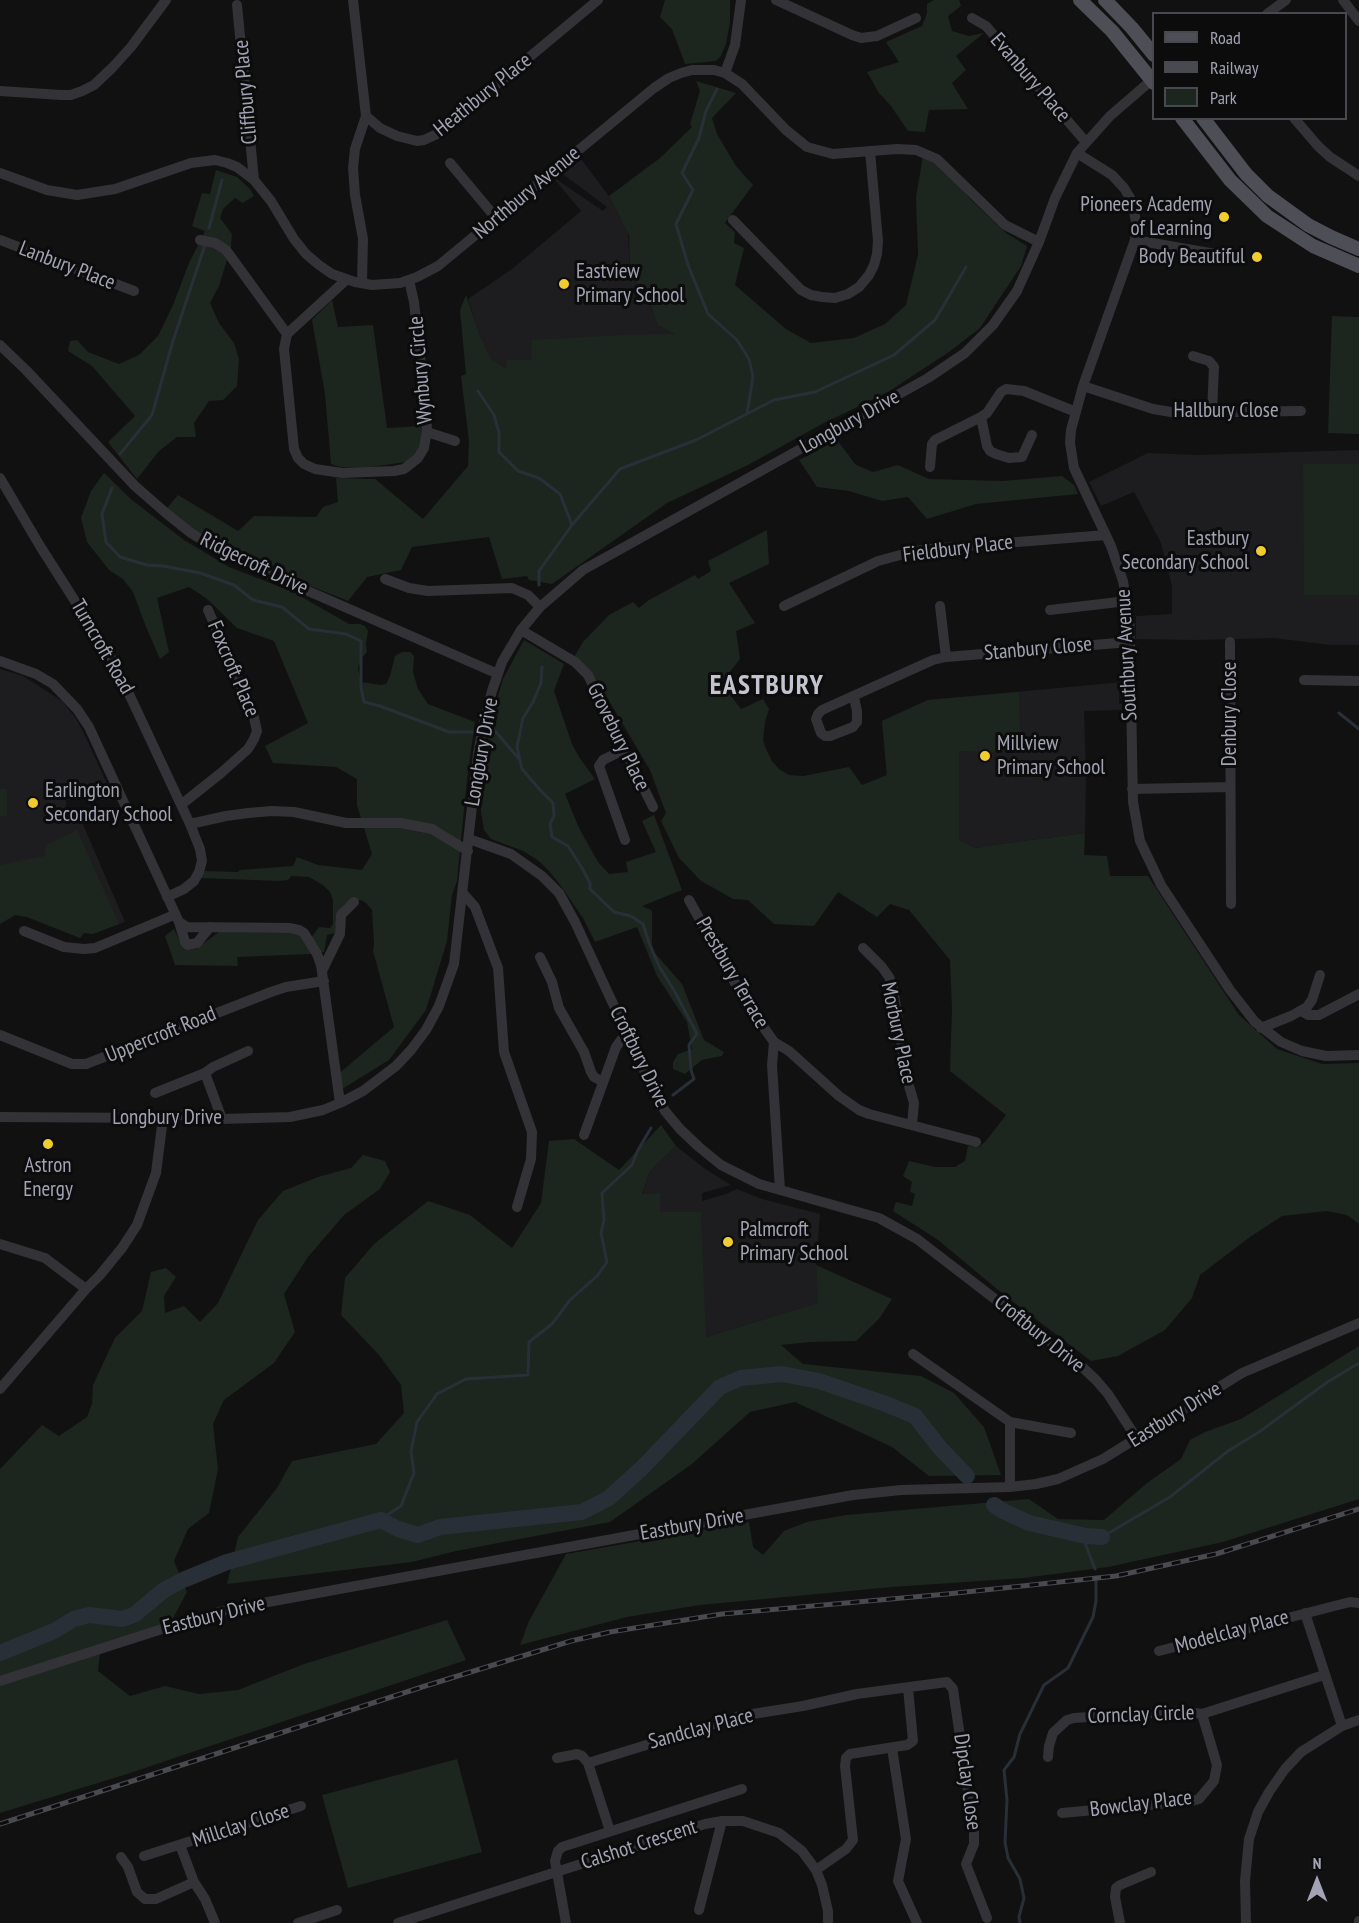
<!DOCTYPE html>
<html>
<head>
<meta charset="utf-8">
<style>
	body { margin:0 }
	#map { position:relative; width:1359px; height:1923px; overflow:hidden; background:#111112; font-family:"PT Sans Narrow",sans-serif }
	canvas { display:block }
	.legend { position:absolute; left:1152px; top:12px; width:195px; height:108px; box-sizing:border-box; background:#0c0c0d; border:2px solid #48494f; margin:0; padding:8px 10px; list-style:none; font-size:18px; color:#a2a4b3 }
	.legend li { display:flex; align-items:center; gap:12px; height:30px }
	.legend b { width:30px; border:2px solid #48494f }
	.north { position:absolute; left:1287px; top:1851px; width:60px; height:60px; -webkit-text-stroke:4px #0c0c0d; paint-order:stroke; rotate:0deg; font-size:16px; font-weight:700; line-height:24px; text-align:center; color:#a2a4b3 }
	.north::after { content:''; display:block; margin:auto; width:21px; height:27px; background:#a2a4b3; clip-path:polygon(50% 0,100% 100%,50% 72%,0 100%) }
</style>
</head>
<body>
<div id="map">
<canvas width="1359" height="1923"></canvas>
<ul class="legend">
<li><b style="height:8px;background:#4e4e56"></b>Road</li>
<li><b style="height:8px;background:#494950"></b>Railway</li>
<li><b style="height:16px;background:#1d251f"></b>Park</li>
</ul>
<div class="north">N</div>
</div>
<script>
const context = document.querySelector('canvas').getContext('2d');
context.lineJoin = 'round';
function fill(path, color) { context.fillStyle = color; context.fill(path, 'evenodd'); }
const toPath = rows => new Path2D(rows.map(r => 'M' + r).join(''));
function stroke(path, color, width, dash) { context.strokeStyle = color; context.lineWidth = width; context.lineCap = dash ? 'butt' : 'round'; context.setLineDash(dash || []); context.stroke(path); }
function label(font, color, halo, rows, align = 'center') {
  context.font = font + ' "PT Sans Narrow",sans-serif'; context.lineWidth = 6; context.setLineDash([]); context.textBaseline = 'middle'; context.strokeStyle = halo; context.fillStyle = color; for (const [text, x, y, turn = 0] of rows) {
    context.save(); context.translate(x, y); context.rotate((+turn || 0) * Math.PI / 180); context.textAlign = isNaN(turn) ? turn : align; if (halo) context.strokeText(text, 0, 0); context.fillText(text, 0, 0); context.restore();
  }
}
const built = toPath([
	[581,159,609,196,628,232,630,276,647,292,657,325,676,334,507,368,491,360,479,333,468,299,512,269,581,211,555,180,556,179,603,211,607,207,563,174],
	[1359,450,1359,645,1330,645,1274,638,1196,640,1136,639,1136,616,1172,614,1172,586,1161,543,1134,492,1101,506,1089,482,1148,453,1198,455],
	[0,669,23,676,62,701,77,720,88,742,113,797,111,800,66,800,67,815,81,814,82,822,125,922,93,934,84,933,80,938,27,917,15,915,0,924],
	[1123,682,1122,694,1119,695,1119,704,1122,704,1122,710,1084,711,1086,773,1085,833,984,846,976,848,940,831,889,800,882,721,928,700],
	[676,1146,704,1168,731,1185,702,1193,702,1201,726,1194,737,1189,762,1199,820,1214,816,1265,819,1303,706,1337,642,1195,650,1171]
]);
const green = toPath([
	[665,0,730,0,730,22,726,44,721,56,716,61,685,64,672,29,660,17],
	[934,0,959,0,961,6,948,16,952,31,969,36,984,33,956,56,966,70,952,83,968,109,929,110,925,132,908,131,891,106,879,93,867,72,899,62,886,42,922,26,927,13,927,4],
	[696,81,736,93,712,118,717,134,736,166,753,185,725,223,735,232,734,243,744,248,735,285,786,329,811,343,854,338,885,324,906,305,918,255,916,197,923,156,945,170,971,200,1006,233,1027,246,1021,266,980,328,949,352,888,392,822,424,748,465,667,503,552,584,529,580,527,576,502,579,489,537,412,547,401,570,367,577,348,601,258,565,205,538,167,508,178,495,238,531,254,516,316,517,323,507,338,502,336,478,375,479,423,519,468,466,469,441,461,376,466,374,460,310,466,295,479,333,491,359,506,368,507,360,531,360,532,340,622,335,675,334,657,325,647,292,630,276,629,235,609,196,660,158,692,127,690,124,700,91],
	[216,170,237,177,250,189,254,196,243,203,235,198,223,209,220,218,232,234,231,247,219,286,210,303,219,323,234,343,239,359,237,386,223,400,209,401,194,423,196,437,177,437,159,451,137,479,108,442,135,416,92,366,68,351,70,341,77,340,88,352,119,364,139,355,158,336,173,305,189,263,205,231,192,226,202,193,210,194],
	[332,300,338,327,373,325,387,428,422,426,421,444,415,456,406,462,363,468,340,467,331,464,325,394,312,320],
	[1332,316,1359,317,1359,434,1328,433],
	[837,440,856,465,873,472,898,465,929,479,1003,481,1062,476,1074,485,1078,494,976,504,927,519,908,497,882,501,849,491,817,487,799,460],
	[1303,464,1359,464,1359,595,1304,595],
	[104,473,132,500,184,540,229,567,293,592,349,624,360,624,365,626,368,631,366,644,367,652,361,659,358,668,361,682,381,685,386,684,390,676,395,656,402,652,410,652,414,656,413,672,418,689,428,704,475,722,467,779,457,881,452,895,447,941,426,1010,389,1060,342,1089,336,1076,394,1027,373,951,374,944,372,910,366,903,361,900,353,900,345,904,342,907,336,933,327,935,324,952,319,952,311,938,319,927,330,928,333,924,333,900,330,892,323,885,309,877,291,876,288,880,279,881,200,878,205,871,238,872,240,870,293,866,297,857,318,865,362,870,372,854,357,805,357,779,336,767,273,763,265,746,308,723,274,641,237,628,206,598,189,587,157,598,169,652,160,659,146,627,133,592,123,579,109,570,87,542,81,518,91,491],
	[767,530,769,564,729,583,755,623,736,631,740,659,721,683,741,709,763,699,769,709,765,722,763,740,766,749,772,761,779,769,789,775,803,776,849,767,862,785,887,775,882,721,928,700,1019,692,1020,752,959,751,959,840,976,848,984,846,1085,833,1084,855,1107,856,1110,876,1148,876,1239,1015,1277,1049,1322,1064,1359,1063,1359,1224,1347,1215,1327,1211,1282,1216,1250,1237,1200,1275,1192,1298,1165,1330,1118,1356,1091,1361,1003,1294,938,1240,893,1211,896,1202,912,1206,915,1194,910,1192,912,1182,903,1176,909,1161,935,1167,955,1167,965,1161,968,1146,979,1147,986,1141,1006,1115,950,1071,952,1010,950,960,909,910,890,904,877,917,838,892,814,926,774,924,748,900,733,899,701,881,679,858,661,821,666,813,650,770,596,679,574,657,583,642,609,615,633,602,639,608,649,600,695,575,698,579,711,571,708,561],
	[524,640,564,664,554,691,572,744,579,757,595,779,565,794,579,828,598,862,609,874,628,872,626,862,656,852,642,821,654,815,682,890,642,906,651,910,652,912,652,945,655,953,682,984,704,1040,724,1052,722,1056,702,1060,685,1074,673,1069,673,1062,678,1054,692,1049,687,1022,657,976,637,927,595,942,583,918,558,882,548,870,539,861,523,851,491,839,484,830,481,811,481,795,489,727,503,679],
	[0,789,7,789,7,816,0,816],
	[77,830,119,924,93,934,84,933,80,938,27,917,15,915,0,924,0,865,45,856,46,845],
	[174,929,184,950,196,949,219,932,286,933,300,935,311,950,311,954,237,957,238,966,175,965,165,936],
	[661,1125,676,1146,650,1171,642,1194,660,1193,660,1212,701,1212,706,1337,818,1303,816,1265,892,1299,879,1319,856,1341,810,1342,781,1345,803,1364,921,1376,954,1393,984,1427,1001,1475,929,1476,892,1447,795,1402,750,1412,692,1464,610,1522,456,1551,412,1562,227,1584,238,1537,277,1488,292,1461,376,1444,404,1413,401,1385,379,1355,341,1315,345,1278,374,1244,428,1201,470,1215,512,1248,541,1203,549,1141,574,1139,619,1170],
	[363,1155,385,1161,390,1172,380,1189,344,1215,308,1257,284,1294,295,1332,274,1363,224,1400,213,1424,218,1469,209,1513,188,1529,174,1561,187,1592,171,1622,101,1644,98,1671,130,1696,165,1686,199,1694,238,1690,304,1664,447,1620,466,1660,127,1774,0,1813,0,1469,42,1425,59,1436,87,1417,92,1404,93,1385,115,1338,142,1311,151,1272,166,1268,176,1277,164,1296,165,1313,184,1306,200,1322,218,1303,258,1220,283,1191,318,1177,351,1168],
	[1359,1346,1359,1499,1223,1542,1108,1567,1024,1578,892,1587,700,1605,627,1617,520,1645,529,1621,566,1554,749,1522,753,1547,763,1555,784,1531,807,1522,846,1515,1029,1499,1058,1519,1104,1520,1147,1483,1181,1459,1190,1440,1205,1432,1241,1419],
	[457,1759,482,1852,348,1888,322,1795]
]);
const stream = toPath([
	[717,89,706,111,699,138,682,173,693,190,676,224,688,265,708,314,737,340,749,359,753,377,747,414],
	[209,228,222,180],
	[478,391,494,415,499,433,499,452,518,471,539,478,560,494,572,525],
	[120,454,152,415,173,341,205,245],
	[112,488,102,514,106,542,120,557,147,565,163,566,200,573,234,585,253,600,282,607,309,629,346,634,361,641,361,688,364,702,380,706,449,732,474,732],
	[539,585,539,571,572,525,620,469,696,440,774,400,815,392,894,355,935,320,966,267],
	[542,667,541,683,533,702,523,718,517,747,522,769,540,790,553,803,554,816,550,824,552,837,568,846,582,868,590,883,590,889,614,912,631,916,643,924,649,943,659,966,675,992,697,1034,689,1045,691,1070,694,1079,673,1095],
	[1339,713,1359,729],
	[490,731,495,731,520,760],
	[381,1520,384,1517,401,1506,414,1473,411,1451,417,1422,437,1394,466,1379,528,1375,529,1342,552,1324,570,1300,597,1276,607,1262,601,1233,604,1220,602,1193,632,1165,638,1150,651,1128],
	[1082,1535,1095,1569],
	[1102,1537,1170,1497,1228,1451,1259,1432,1326,1383,1359,1363],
	[1020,1923,1019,1917,1024,1898,1020,1879,1008,1858,1005,1842,1007,1800,1004,1770,1014,1757,1020,1734,1044,1685,1068,1668,1093,1617,1096,1601,1096,1581]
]);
const river = toPath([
	[994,1505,1003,1511,1029,1523,1086,1536,1102,1537],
	[0,1653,54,1631,74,1619,89,1615,122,1619,134,1615,164,1590,183,1580,227,1562,381,1520,398,1529,418,1535,440,1527,582,1512,609,1498,642,1468,720,1387,741,1378,782,1374,819,1381,886,1404,915,1416,940,1448,967,1476]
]);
const minor = toPath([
	[353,0,366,116,380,128,397,136,417,141,424,140,437,134,598,0],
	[776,0,852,35,861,38,877,36,916,18],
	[1343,0,1359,21],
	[237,5,254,180],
	[1267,14,1286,0],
	[972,18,986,26,1085,141],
	[725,73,735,45,741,0],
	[0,91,61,95,71,95,82,91,94,85,112,68,131,47,166,0],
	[1294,118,1318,146,1330,157,1359,176],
	[1077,153,1112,175,1124,188,1132,201,1136,222,1135,240,1083,386,1071,430,1070,443,1074,468,1111,546,1123,581,1129,615,1130,642,1133,802,1140,841,1161,885,1230,990,1255,1022,1281,1042,1302,1051,1326,1056,1359,1055],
	[450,163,496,218],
	[0,173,47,190,77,195,115,189,191,163,215,160,227,163,237,167,254,180,271,201,294,239,306,254,319,265,332,274,355,282,372,285,400,283,417,277,438,266,654,88,669,78,681,73,692,70,714,70,725,73,742,84,786,130,807,147,833,154,897,149,916,150,937,159,1005,225,1039,242],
	[733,220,801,290,811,295,822,297,835,298,848,294,859,287,869,275,874,265,877,254,878,241,870,151],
	[0,240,134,291],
	[200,240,215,243,226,250,287,334],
	[1135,240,1227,256],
	[346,280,287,334,284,349,294,449,298,458,304,464,315,469,342,473,394,471,404,469,418,458,424,448,427,430,426,409,414,302,409,280],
	[362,283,363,239,355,195,353,168,355,149,366,116],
	[0,345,26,370,135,486,166,513,191,533,222,552,260,570,498,674],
	[1193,356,1209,361,1214,367,1212,412],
	[1083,386,1153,409,1177,413,1301,411],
	[981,417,987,446,990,451,996,454,1009,458,1022,457,1032,435],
	[427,432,455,441],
	[930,467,932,444,935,440,981,417,987,413,1001,392,1006,389,1024,391,1076,412],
	[0,478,40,546,115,664,190,824,200,849,202,861,199,872,194,881,184,889,167,897],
	[385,579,409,588,428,591,512,588,528,595,540,607],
	[784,606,878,561,915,551,929,549,1106,535],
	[940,606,946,657],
	[1050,610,1127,601],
	[521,630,575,662,588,675,653,807],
	[1230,642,1231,904],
	[0,661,36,674,53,684,77,709,89,727,179,922,187,927,289,928,299,930,304,933,317,954,321,965,340,1103],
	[1304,680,1359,681],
	[854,697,857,711,857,722,853,727,830,736,825,736,821,733,816,719,818,714,822,710,933,660,946,657,1130,642],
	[625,749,603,760,599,766,625,840],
	[1132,789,1230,787],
	[182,804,221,773,248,749,254,739,257,731,253,713,208,610],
	[190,824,226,816,248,813,272,811,294,812,346,823,401,823,432,829,468,851],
	[469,839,511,854,542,876,559,893,575,922,654,1092,665,1111,680,1129,699,1147,721,1165,759,1184,879,1218,917,1239,1078,1363,1096,1380,1108,1394,1137,1439],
	[462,892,475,907,498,968,504,1052,532,1132,531,1159,517,1207],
	[689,900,745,1001,774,1042,772,1065,780,1190],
	[179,922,185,942,187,945,197,943,210,927],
	[24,931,64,947,84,949,95,948,174,915],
	[863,948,882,967,889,977,893,988,907,1079,914,1103,912,1125],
	[540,957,552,982,559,1008,584,1052,591,1072,594,1077,603,1082],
	[322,971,340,934,341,915,354,902],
	[1301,1011,1308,1015,1319,1015,1359,994],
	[1261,1028,1291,1016,1307,1007,1312,1000,1320,975],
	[0,1035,72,1064,86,1064,271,992,286,987,324,981],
	[774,1042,789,1051,839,1096,859,1110,869,1114,976,1142],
	[205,1073,222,1119],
	[155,1093,205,1073,213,1067,248,1051],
	[0,1117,163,1118,188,1114,222,1119,290,1117,323,1110,340,1103,363,1091,396,1066,411,1050,426,1030,439,1006,454,964,478,754,483,727,492,691,502,662,521,630,540,607,583,570,928,378,965,353,993,325,1017,291,1039,242,1055,198,1077,153,1110,116,1154,78],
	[584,1135,616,1047,627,1032],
	[0,1244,45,1258,86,1289],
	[913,1354,1010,1422,1071,1433],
	[0,1389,86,1289,100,1275,122,1248,137,1225,156,1173,163,1118],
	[1010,1487,1010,1422],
	[1305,1613,1342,1726],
	[1159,1651,1350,1602,1359,1603],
	[0,1681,184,1622,230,1609,853,1495,901,1490,1010,1487,1036,1484,1058,1479,1103,1459,1242,1373,1359,1323],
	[892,1748,906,1839,898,1881,917,1923],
	[1048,1757,1049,1746,1053,1733,1067,1720,1074,1718,1182,1711,1202,1714,1324,1675],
	[557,1758,577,1754,582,1756,588,1763,610,1831],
	[588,1763,740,1716,803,1706,857,1694,947,1682,953,1689,974,1831,974,1844,966,1864,987,1918],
	[1062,1813,1192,1801,1199,1799,1214,1781,1217,1765,1202,1714],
	[180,1845,194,1882,205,1899,215,1923],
	[144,1856,301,1806],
	[121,1857,128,1867,137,1892,145,1899,156,1899,194,1882],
	[816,1870,846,1849,853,1840,845,1766,846,1758,850,1754,907,1745,913,1741,908,1688],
	[699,1910,722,1821],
	[1359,1921,1359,1923],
	[298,1923,337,1910],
	[398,1923,705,1824,722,1821,743,1821,779,1833,802,1851,816,1870,822,1885,828,1911,828,1923],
	[566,1923,555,1861,558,1851,562,1847,742,1789],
	[1120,1923,1115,1897,1116,1888,1120,1885,1151,1872],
	[1246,1923,1245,1881,1249,1839,1258,1812,1269,1792,1285,1769,1301,1752,1342,1726,1359,1720]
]);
const major = toPath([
	[1080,0,1112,31,1154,83],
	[1105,0,1132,28,1154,55],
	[1182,118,1230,180,1267,216,1313,246,1359,266],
	[1203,118,1246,174,1268,196,1308,225,1331,237,1359,249]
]);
const rail = toPath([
	[0,1824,422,1687,571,1641,610,1632,722,1614,947,1594,1116,1576,1216,1554,1359,1509]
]);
const markers = [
	[1224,217,6,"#f0cd2b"],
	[1257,257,6,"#f0cd2b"],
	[564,284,6,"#f0cd2b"],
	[1261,551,6,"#f0cd2b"],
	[985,756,6,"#f0cd2b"],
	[33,803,6,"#f0cd2b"],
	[48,1144,6,"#f0cd2b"],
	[728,1242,6,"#f0cd2b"]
];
const streetNames = [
	["Evanbury Place",1030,78,49],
	["Cliffbury Place",246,92,-95],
	["Heathbury Place",483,95,-39],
	["Northbury Avenue",527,193,-40],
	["Lanbury Place",67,266,21],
	["Wynbury Circle",421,370,-95],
	["Hallbury Close",1226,411],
	["Longbury Drive",850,422,-29],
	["Fieldbury Place",958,549,-7],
	["Ridgecroft Drive",254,564,26],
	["Turncroft Road",102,647,60],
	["Stanbury Close",1038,649,-5],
	["Southbury Avenue",1127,655,-93],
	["Foxcroft Place",233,669,67],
	["Denbury Close",1230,714,-90],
	["Grovebury Place",618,737,64],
	["Longbury Drive",482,752,-80],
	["Prestbury Terrace",732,973,60],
	["Morbury Place",898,1033,78],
	["Uppercroft Road",161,1035,-22],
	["Croftbury Drive",639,1057,64],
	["Longbury Drive",167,1118],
	["Croftbury Drive",1039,1334,39],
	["Eastbury Drive",1175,1415,-32],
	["Eastbury Drive",692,1525,-10],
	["Eastbury Drive",214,1616,-14],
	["Modelclay Place",1232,1632,-15],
	["Cornclay Circle",1141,1715,-2],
	["Sandclay Place",701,1729,-15],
	["Dipclay Close",967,1782,82],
	["Bowclay Place",1141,1804,-7],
	["Millclay Close",241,1826,-18],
	["Calshot Crescent",639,1845,-18]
];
const poiNames = [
	["Pioneers Academy",1212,205,"right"],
	["of Learning",1212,229,"right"],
	["Body Beautiful",1245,257,"right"],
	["Eastview",576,272],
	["Primary School",576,296],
	["Eastbury",1249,539,"right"],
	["Secondary School",1249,563,"right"],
	["Millview",997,744],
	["Primary School",997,768],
	["Earlington",45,791],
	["Secondary School",45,815],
	["Astron",48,1166,"center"],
	["Energy",48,1190,"center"],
	["Palmcroft",740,1230],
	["Primary School",740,1254]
];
const districtNames = [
	["EASTBURY",767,686]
];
fill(built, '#1d1d1f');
fill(green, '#1d251f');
stroke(stream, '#292f37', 3);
stroke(river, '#292f37', 16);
stroke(minor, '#323237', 10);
stroke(major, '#4e4e56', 14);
stroke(rail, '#494950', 5);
stroke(rail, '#0c0c0d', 3, [9]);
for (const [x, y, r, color] of markers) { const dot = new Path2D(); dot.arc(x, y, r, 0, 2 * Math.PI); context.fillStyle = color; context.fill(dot); stroke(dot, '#0c0c0d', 2); }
label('21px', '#a2a4b3', '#0c0c0d', streetNames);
label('21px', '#a2a4b3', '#0c0c0d', poiNames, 'left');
context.letterSpacing = '1.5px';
label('bold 27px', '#c3c4cf', '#0c0c0d', districtNames);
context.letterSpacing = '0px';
</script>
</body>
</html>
